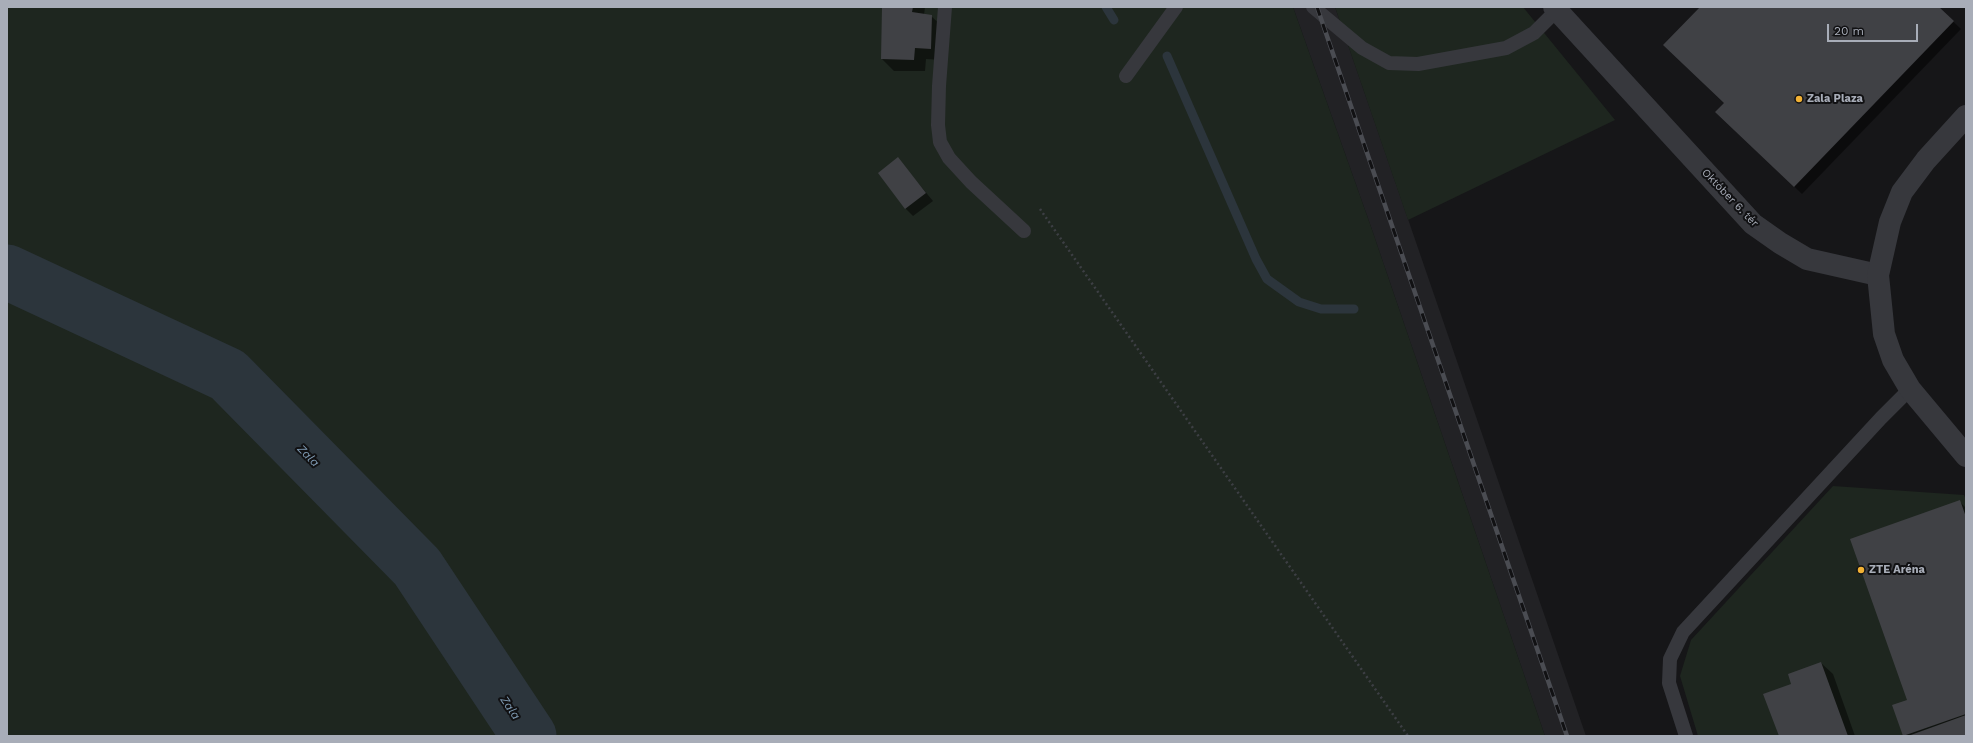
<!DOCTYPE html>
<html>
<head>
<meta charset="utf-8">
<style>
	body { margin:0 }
	#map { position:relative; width:1973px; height:743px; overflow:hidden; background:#161618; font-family:"Work Sans",sans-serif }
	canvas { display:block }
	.frame { position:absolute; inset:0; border:8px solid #a8adb8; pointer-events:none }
	.scale { position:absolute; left:1827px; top:24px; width:91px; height:18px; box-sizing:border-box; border:2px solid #a8adb8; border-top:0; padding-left:5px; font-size:12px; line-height:14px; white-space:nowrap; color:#a8adb8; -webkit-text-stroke:3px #111113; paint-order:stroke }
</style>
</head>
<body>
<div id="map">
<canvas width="1973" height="743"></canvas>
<div class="frame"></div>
<div class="scale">20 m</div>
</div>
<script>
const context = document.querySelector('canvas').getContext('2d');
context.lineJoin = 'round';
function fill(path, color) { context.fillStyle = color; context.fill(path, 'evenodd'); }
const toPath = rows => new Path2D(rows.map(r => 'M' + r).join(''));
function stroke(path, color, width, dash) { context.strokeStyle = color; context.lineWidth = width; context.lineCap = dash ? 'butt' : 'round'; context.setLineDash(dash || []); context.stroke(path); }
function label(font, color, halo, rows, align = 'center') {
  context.font = font + ' "Work Sans",sans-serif'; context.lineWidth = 4; context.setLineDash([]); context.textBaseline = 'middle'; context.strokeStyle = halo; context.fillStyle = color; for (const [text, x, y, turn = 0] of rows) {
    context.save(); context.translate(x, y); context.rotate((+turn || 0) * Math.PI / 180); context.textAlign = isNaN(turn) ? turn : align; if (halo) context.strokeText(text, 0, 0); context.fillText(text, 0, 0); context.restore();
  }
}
const built = toPath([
	[1293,7,1335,7,1586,736,1545,736,1370,224]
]);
const green = toPath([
	[7,7,1293,7,1370,224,1545,736,7,736],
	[1335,7,1523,7,1615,120,1408,220],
	[1833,486,1964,495,1966,500,1966,736,1698,736,1680,676,1691,640]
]);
const shadow = toPath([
	[883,7,925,7,924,15,931,16,943,27,942,60,926,59,925,71,894,71,882,59],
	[1701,7,1938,7,1961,29,1802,194,1725,120,1725,103],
	[898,159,933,201,913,216,905,208],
	[1960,502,1966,508,1966,736,1905,736,1908,701],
	[1821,663,1833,674,1855,736,1780,736,1793,684]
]);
const stream = toPath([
	[1106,7,1114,20],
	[1167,56,1256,259,1267,279,1299,302,1321,309,1354,309]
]);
const river = toPath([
	[7,272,228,375,417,567,529,736]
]);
const building = toPath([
	[882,7,913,7,912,12,932,15,931,49,915,48,914,60,881,59],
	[1700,7,1939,7,1954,21,1794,187,1715,112,1724,103,1663,45],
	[898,157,926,193,905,209,878,173],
	[1960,500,1966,517,1966,714,1903,736,1892,705,1907,700,1850,539],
	[1821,662,1848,736,1779,736,1763,694,1791,684,1788,674],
	[1966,715,1966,736,1908,736]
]);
const path = toPath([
	[1040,209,1408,736]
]);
const service = toPath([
	[945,7,939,86,938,125,940,142,949,158,971,182,1024,231],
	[1313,7,1362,48,1389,63,1418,64,1506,48,1534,33,1557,10],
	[1126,76,1176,7],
	[1686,736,1669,683,1670,659,1683,632,1881,418,1910,389]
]);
const minor = toPath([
	[1554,7,1753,224,1780,243,1807,259,1878,275]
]);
const tertiary = toPath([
	[1966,116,1926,160,1902,192,1890,222,1878,275,1884,334,1893,360,1910,389,1966,456]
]);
const rail = toPath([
	[1317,7,1567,736]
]);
const markers = [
	[1799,99,4,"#f2b134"],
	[1861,570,4,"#f2b134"]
];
const poiNames = [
	["Zala Plaza",1807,99],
	["ZTE Aréna",1869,570]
];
const streetNames = [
	["Október 6. tér",1730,198,46]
];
const waterNames = [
	["Zala",308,456,45],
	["Zala",510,708,56]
];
fill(built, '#222225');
fill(green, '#1e261f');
fill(shadow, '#0007');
stroke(stream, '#2c353c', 9);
stroke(river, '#2c353c', 55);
fill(building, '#404145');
stroke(path, '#3d3f44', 2.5, [2, 3]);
stroke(service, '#37383d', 14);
stroke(minor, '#37383d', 22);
stroke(tertiary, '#37383d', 22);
stroke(rail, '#4a4c52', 4.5);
stroke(rail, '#111113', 3, [9]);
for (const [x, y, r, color] of markers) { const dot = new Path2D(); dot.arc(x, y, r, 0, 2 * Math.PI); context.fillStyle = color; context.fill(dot); stroke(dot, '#111113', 1.5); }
label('bold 11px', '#a8adb8', '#111113', poiNames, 'left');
label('11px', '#a8adb8', '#111113', streetNames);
label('italic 12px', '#7f9bb3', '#111113', waterNames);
</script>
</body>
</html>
